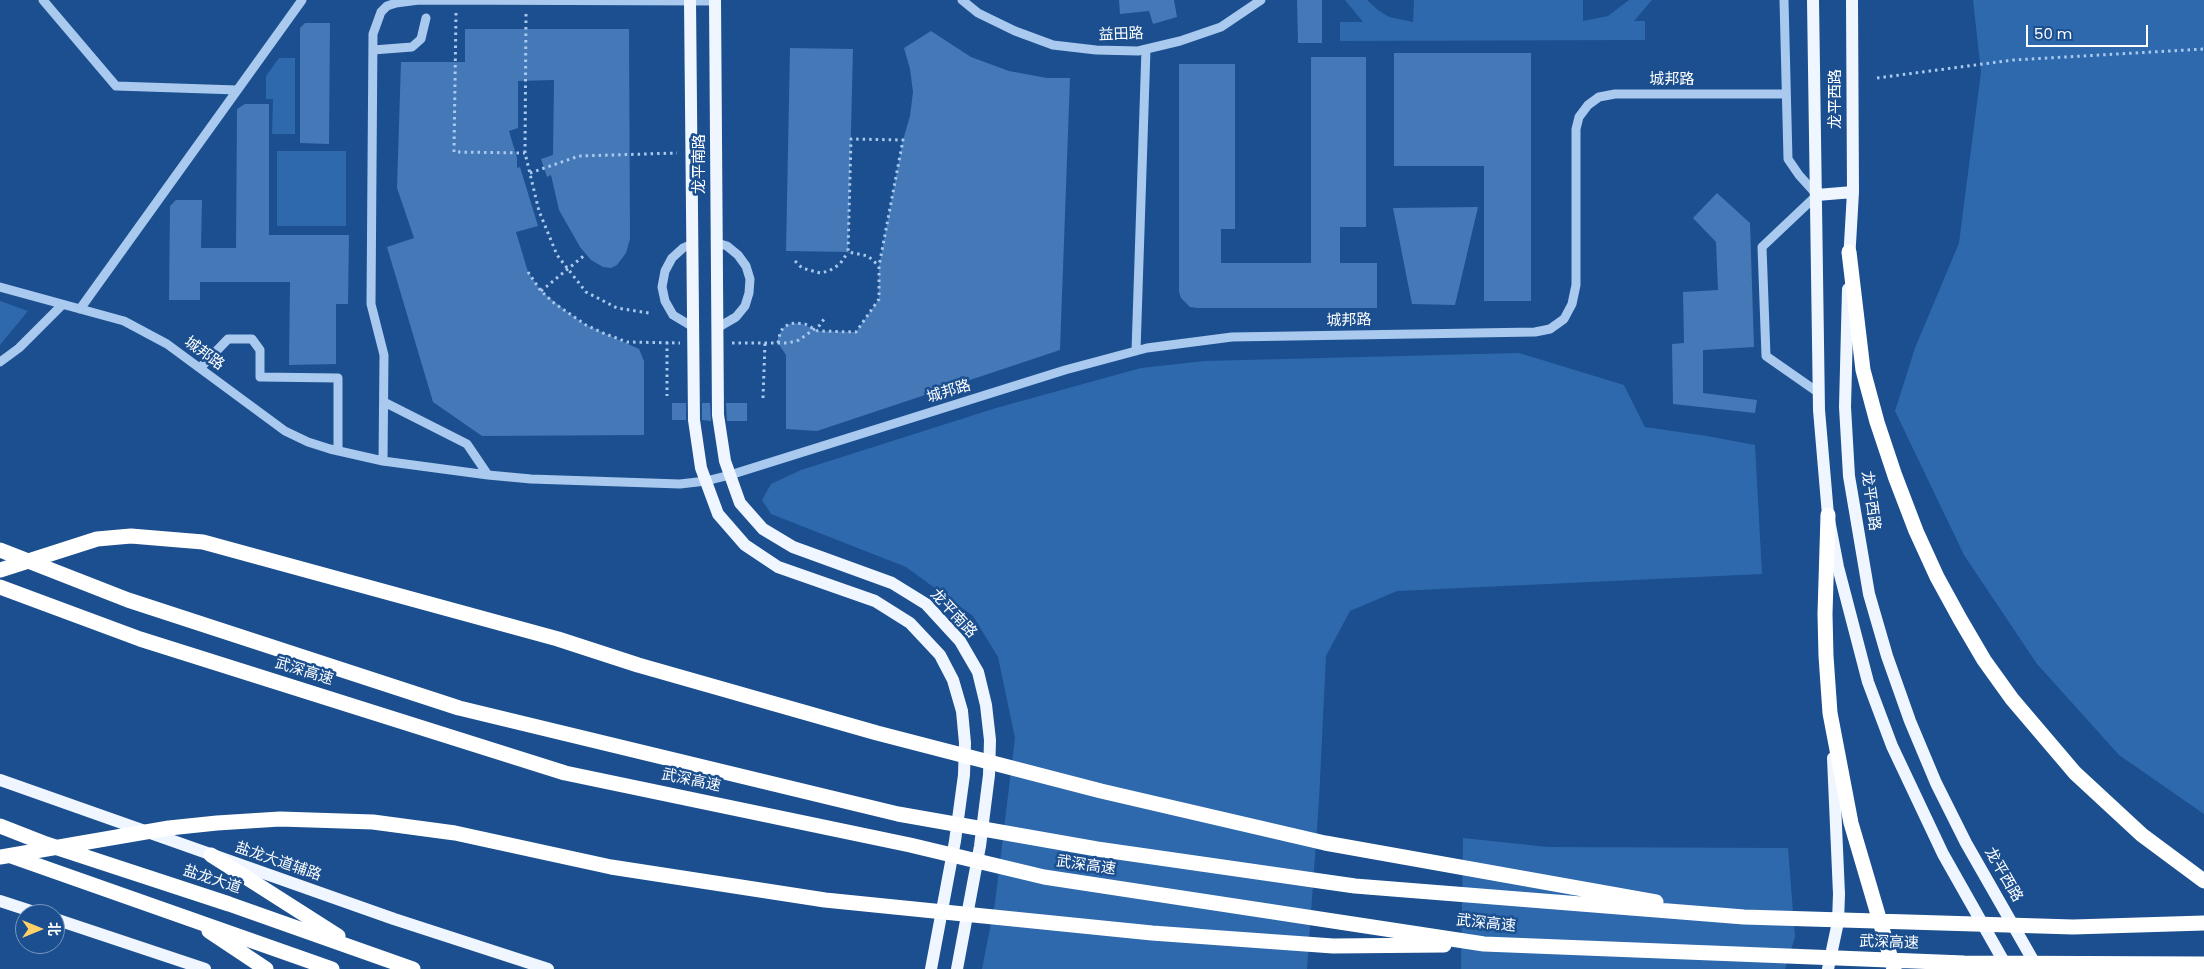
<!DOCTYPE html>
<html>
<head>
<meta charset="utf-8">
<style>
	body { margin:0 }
	#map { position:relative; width:2204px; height:969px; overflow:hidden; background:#1b4f8f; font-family:Poppins,"Noto Sans SC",sans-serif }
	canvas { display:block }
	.north { position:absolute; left:15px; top:904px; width:50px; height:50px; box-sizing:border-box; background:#1b4f8f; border:1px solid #7695bc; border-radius:50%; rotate:90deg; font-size:14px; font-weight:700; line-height:20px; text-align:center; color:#fff }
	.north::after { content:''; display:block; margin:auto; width:18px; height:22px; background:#ffd166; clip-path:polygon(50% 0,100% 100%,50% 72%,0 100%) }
	.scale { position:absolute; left:2026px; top:25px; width:122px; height:22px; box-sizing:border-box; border:2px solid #fff; border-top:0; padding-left:6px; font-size:15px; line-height:18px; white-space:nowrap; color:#fff; -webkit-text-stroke:4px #1b4f8f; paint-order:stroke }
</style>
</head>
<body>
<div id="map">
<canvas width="2204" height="969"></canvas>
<div class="north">北</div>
<div class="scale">50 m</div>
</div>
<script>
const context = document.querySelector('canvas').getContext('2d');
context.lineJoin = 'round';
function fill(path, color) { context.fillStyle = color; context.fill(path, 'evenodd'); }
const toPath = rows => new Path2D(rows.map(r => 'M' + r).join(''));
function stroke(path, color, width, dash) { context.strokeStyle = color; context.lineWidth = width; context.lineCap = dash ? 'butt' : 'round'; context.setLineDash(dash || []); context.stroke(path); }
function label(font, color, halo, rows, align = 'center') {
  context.font = font + ' Poppins,"Noto Sans SC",sans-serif'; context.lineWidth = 5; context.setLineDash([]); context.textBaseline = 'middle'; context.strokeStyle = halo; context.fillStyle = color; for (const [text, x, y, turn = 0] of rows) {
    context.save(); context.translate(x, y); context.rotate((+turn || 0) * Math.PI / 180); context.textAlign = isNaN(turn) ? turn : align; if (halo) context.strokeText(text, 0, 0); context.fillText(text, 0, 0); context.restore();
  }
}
const green = toPath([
	[1345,0,1367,0,1378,10,1389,17,1413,22,1414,0,1583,0,1583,21,1608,16,1629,0,1652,0,1634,21,1645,21,1645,40,1340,41,1340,22,1363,22],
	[1973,0,2204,0,2204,814,2119,755,2037,664,1964,555,1895,411,1915,348,1959,243,1981,72],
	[279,58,295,58,295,134,272,134,273,99,266,99,266,76],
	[277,151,346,151,346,226,277,226],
	[0,301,28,311,0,345],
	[1519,353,1624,385,1645,427,1707,436,1755,445,1762,574,1397,591,1350,611,1326,656,1319,800,1307,969,982,969,995,903,1015,738,998,657,973,616,906,567,771,514,762,500,771,484,801,470,996,408,1141,368,1204,361],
	[1463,838,1548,847,1788,848,1795,937,1785,969,1461,969]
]);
const building = toPath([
	[1119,0,1174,0,1177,17,1153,24,1149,11,1120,14],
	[1297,0,1322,0,1322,43,1298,43],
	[305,23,330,23,329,144,300,143,300,28],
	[465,29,629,29,630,239,626,253,617,265,611,268,603,267,591,260,580,247,559,210,551,175,547,177,541,159,553,155,554,80,518,81,518,128,509,131,517,158,517,168,520,167,538,226,516,232,528,272,541,291,570,314,586,325,639,349,644,361,644,435,482,436,433,402,387,247,414,238,397,188,401,62,465,62],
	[931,31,971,57,1009,71,1047,78,1070,78,1060,350,817,431,786,429,786,355,778,343,778,337,783,328,789,324,800,323,818,331,856,332,879,299,879,266,903,140,910,116,913,92,910,69,904,48],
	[790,48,853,49,848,252,786,251],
	[1394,53,1531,53,1531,301,1484,301,1484,166,1394,166],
	[1311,57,1366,57,1366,227,1340,227,1340,263,1377,263,1377,308,1197,308,1190,307,1181,298,1179,292,1179,64,1235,64,1235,229,1221,229,1221,263,1311,263],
	[245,104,269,104,269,235,349,235,348,304,336,304,336,364,289,365,290,282,200,282,200,300,169,300,170,206,176,200,202,200,201,248,236,248,237,109],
	[1717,193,1750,223,1754,347,1703,350,1703,393,1757,400,1755,413,1673,404,1672,344,1684,343,1683,292,1718,290,1716,242,1693,218],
	[1478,207,1455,305,1412,304,1393,208],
	[672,403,686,403,686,420,672,420],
	[702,403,710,403,711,421,702,420],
	[726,403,747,403,747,421,727,421]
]);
const path = toPath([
	[456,13,454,152,525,153],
	[526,14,525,153,539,211,557,255,586,292,617,308,649,313],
	[1877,78,2013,60,2204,49],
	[530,173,579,156,677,153],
	[795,261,802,268,820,273,829,271,840,264,848,252],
	[528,272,541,291,554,303,586,325,603,333,627,342,680,343],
	[541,291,586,254],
	[667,342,667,396],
	[732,343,788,343,799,340,820,325,826,316],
	[778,343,780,333,783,328,789,324,795,323,805,324,818,331,856,332,879,299,879,266,903,140,851,139,848,252,868,256,879,266],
	[763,398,765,343]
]);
const minor = toPath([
	[43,0,116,86,237,90],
	[962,0,978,13,1015,31,1053,45,1096,50,1138,51,1180,41,1221,27,1261,0],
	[1784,0,1788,159,1799,175,1817,195,1762,247,1766,356,1819,393],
	[373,50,412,47,421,39,426,18],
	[717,243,727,246,738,255,746,266,750,279,749,293,745,306,736,317,717,328],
	[692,244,683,248,672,258,665,271,662,287,665,301,673,315,693,327],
	[0,287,124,321,167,344,285,431,308,442,330,449,383,461,488,475,531,479,680,484,706,481,730,475,1065,370,1147,348,1232,337,1535,332,1550,329,1564,319,1572,304,1576,285,1576,129,1579,117,1588,105,1599,97,1615,94,1786,94],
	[80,309,302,0],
	[1136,351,1146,49],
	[0,362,19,348,62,305],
	[200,368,228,339,252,339,260,350,260,377,338,378,338,451],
	[384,402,467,444,488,475],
	[383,461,384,355,371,304,373,34,381,12,387,6,396,3,419,0,715,1]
]);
const major = toPath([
	[690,0,694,420,701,468,718,514,745,545,778,567,875,601,910,623,940,655,953,680,962,711,965,743,964,775,955,841,931,969],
	[715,0,718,415,725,461,740,503,763,529,793,547,892,583,926,604,960,641,978,672,986,705,990,740,989,775,980,846,957,969],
	[1813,0,1819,410,1828,515,1838,567,1868,682,1892,746,1943,854,2008,969],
	[1817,195,1853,192],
	[1849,261,1853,192,1852,0],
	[1848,289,1845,407,1849,476,1869,594,1887,656,1910,721,1936,783,1966,843,2038,969],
	[0,780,394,919,548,969],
	[0,901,40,914],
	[55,919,205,969],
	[1828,969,1838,922,1839,894,1833,758]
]);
const highway = toPath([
	[1849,252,1863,370,1877,422,1895,476,1916,531,1937,577,1960,619,1984,660,2012,699,2075,773,2142,835,2204,881],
	[1828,515,1825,614,1826,656,1830,713,1851,823,1894,969],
	[0,550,128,600,459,708,898,814,1097,849,1355,886,1744,917,2073,927,2204,923],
	[0,570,97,539,131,536,203,542,558,639,638,665,877,733,1101,791,1325,843,1656,902],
	[0,587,140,639,565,773,910,845,1044,877,1484,944,1964,963,2204,964],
	[0,826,46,844,229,904,413,969],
	[211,855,338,936],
	[11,856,332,969],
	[0,857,169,828,217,823,280,819,373,822,455,833,611,867,825,900,1152,933,1333,946,1444,945],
	[209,931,266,969]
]);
const streetNames = [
	["益田路",1121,35,-2],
	["城邦路",1672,80],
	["龙平西路",1836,99,-90],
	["龙平南路",700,164,-90],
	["城邦路",1349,321,-1],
	["城邦路",204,354,36],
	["城邦路",949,392,-17],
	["龙平西路",1870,501,82],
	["龙平南路",953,614,47],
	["武深高速",304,672,17],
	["武深高速",691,781,12],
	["盐龙大道辅路",278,862,19],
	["武深高速",1086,866,8],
	["龙平西路",2003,875,60],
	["盐龙大道",212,880,18],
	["武深高速",1486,924,6],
	["武深高速",1889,943,2]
];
fill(green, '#2e69ad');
fill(building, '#4478b7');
stroke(path, '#a9c9ee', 3, [2.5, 4]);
stroke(minor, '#a9c9ee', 9);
stroke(major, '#f0f6ff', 12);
stroke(highway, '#fff', 15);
label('15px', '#fff', '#1b4f8f', streetNames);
</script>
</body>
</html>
